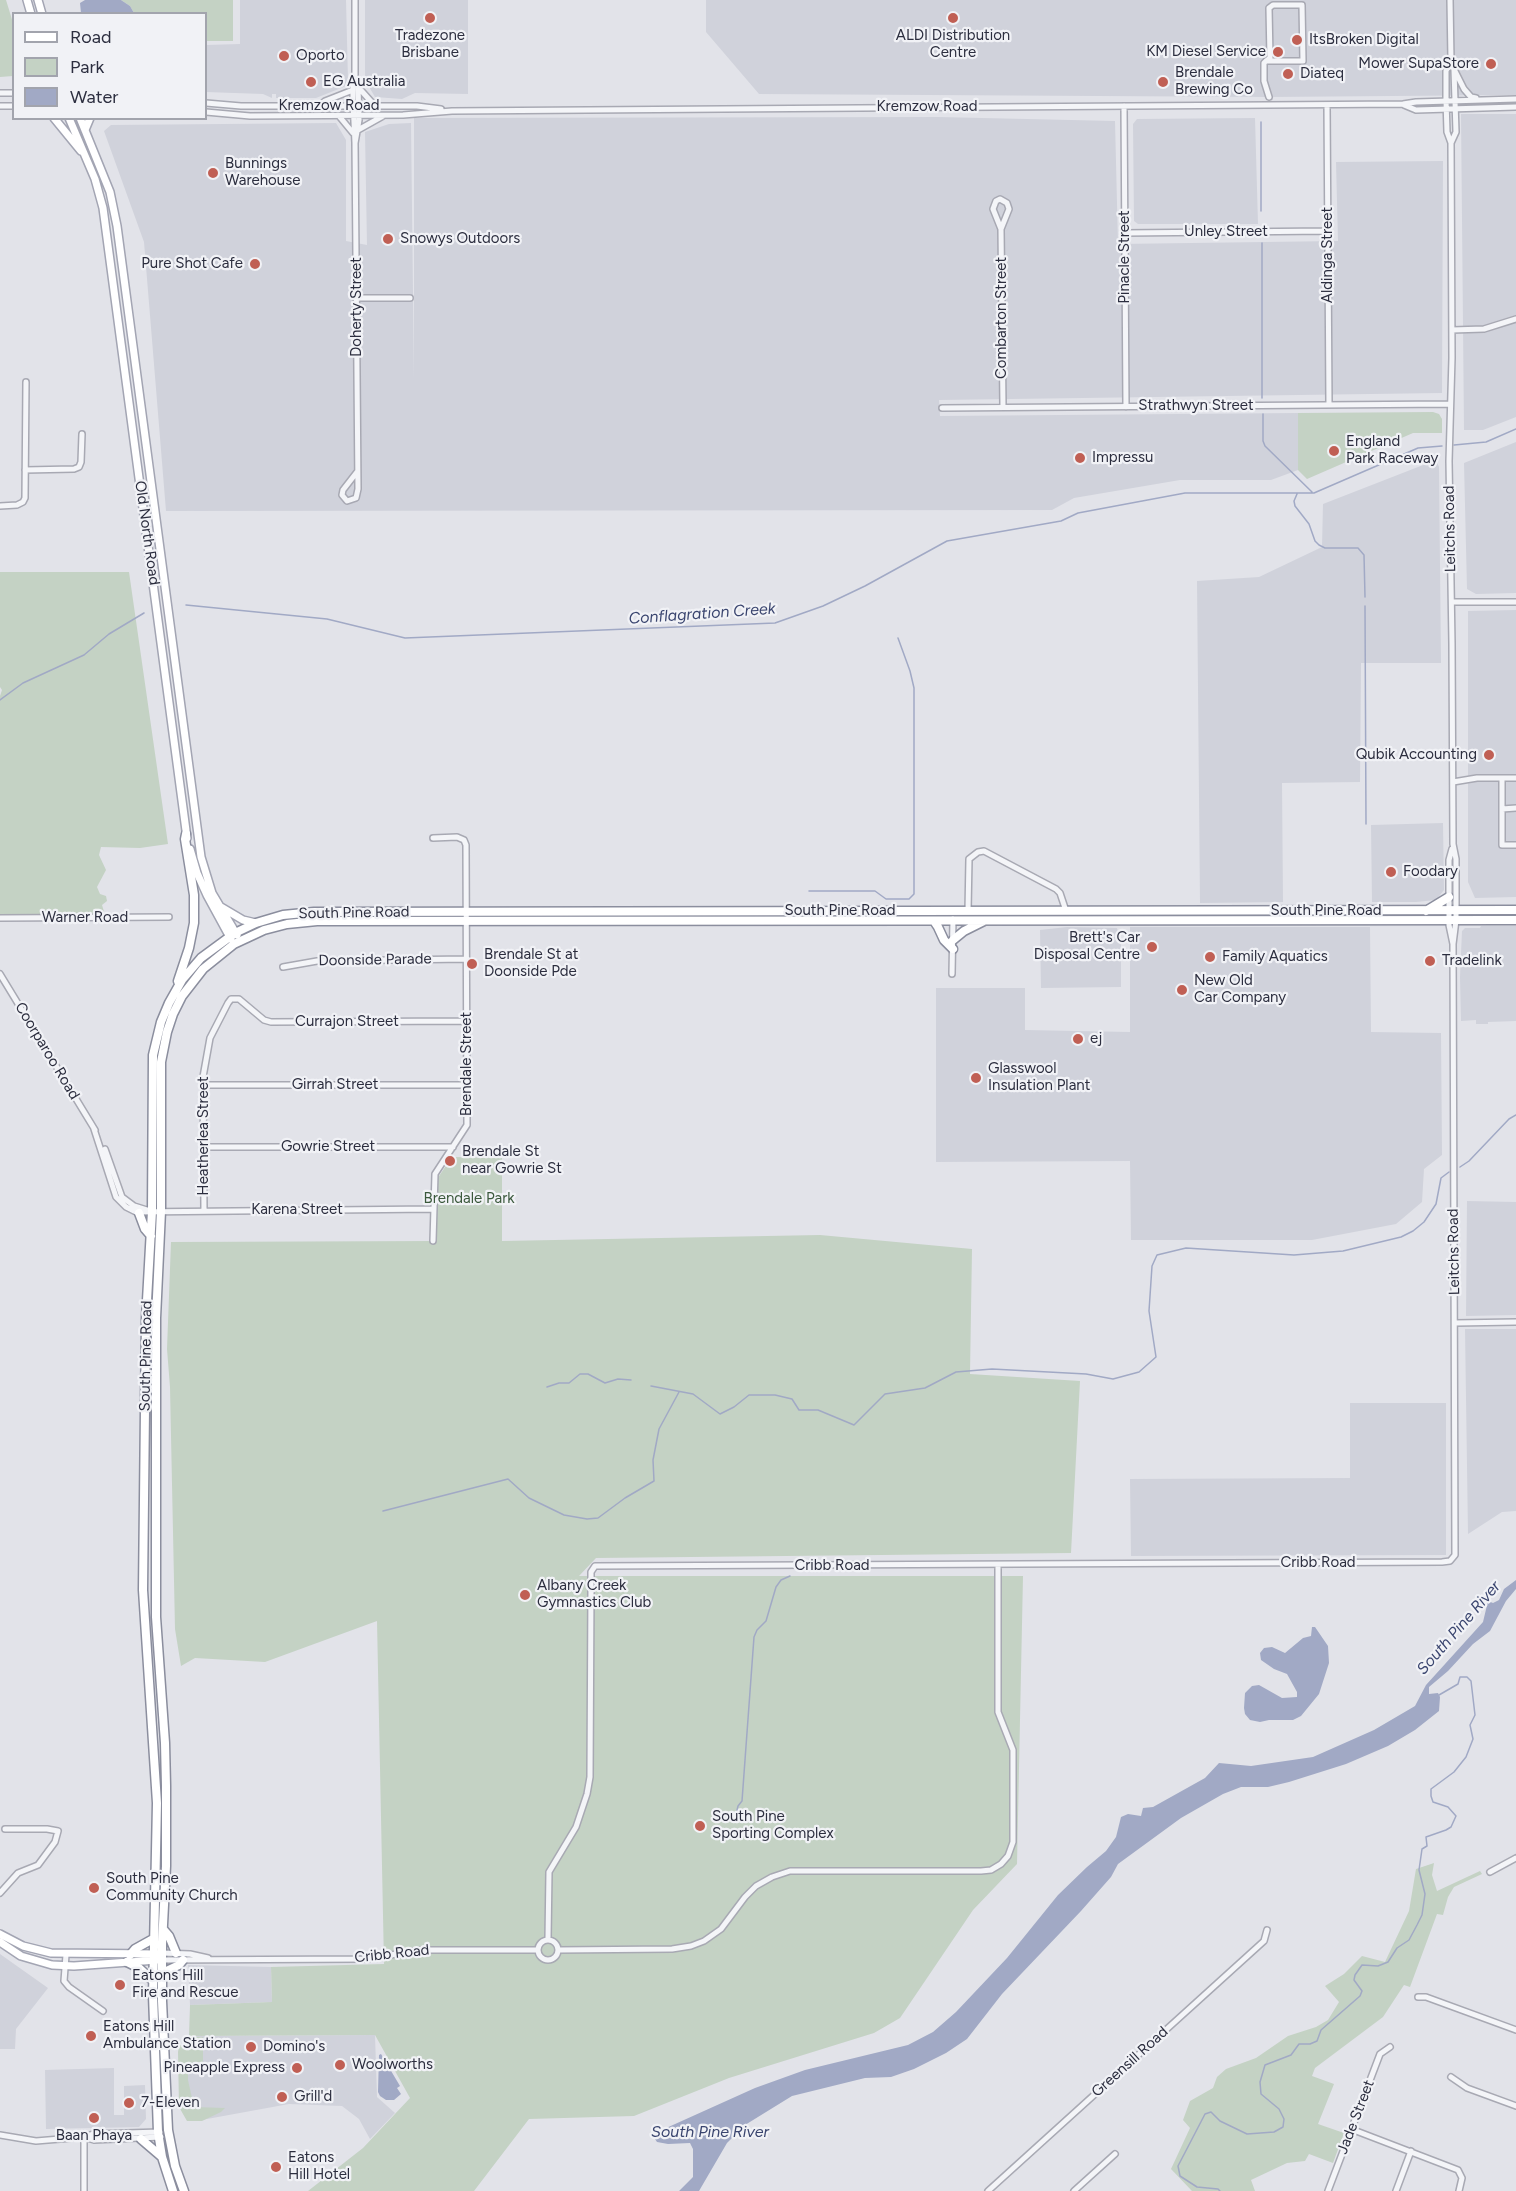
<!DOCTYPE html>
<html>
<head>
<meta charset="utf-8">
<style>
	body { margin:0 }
	#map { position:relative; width:1516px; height:2191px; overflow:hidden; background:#e2e3e9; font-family:Figtree,sans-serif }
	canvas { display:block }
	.legend { position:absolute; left:12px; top:12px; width:195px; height:108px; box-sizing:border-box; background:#f1f2f6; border:2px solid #a2a4ad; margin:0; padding:8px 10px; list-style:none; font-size:18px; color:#2c2e3f }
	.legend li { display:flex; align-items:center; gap:12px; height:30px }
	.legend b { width:30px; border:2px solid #a2a4ad }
</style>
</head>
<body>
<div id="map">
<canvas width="1516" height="2191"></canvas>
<ul class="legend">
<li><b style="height:8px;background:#fff"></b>Road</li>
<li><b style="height:16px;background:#c4d2c4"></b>Park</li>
<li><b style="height:16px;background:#a1a9c5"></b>Water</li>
</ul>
</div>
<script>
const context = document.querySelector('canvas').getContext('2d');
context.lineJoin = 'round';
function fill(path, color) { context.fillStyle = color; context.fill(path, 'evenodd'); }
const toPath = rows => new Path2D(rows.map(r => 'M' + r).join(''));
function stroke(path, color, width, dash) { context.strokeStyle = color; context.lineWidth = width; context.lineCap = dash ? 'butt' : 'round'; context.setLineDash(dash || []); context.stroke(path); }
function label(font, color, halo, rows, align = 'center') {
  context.font = font + ' Figtree,sans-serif'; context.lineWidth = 4.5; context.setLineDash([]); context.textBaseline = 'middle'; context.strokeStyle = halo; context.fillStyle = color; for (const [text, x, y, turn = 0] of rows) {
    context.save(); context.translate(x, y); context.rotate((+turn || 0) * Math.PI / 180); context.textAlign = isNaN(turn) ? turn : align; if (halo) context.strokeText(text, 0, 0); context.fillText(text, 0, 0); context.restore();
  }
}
const built = toPath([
	[240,0,346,0,348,81,346,86,316,98,276,98,276,94,272,94,272,98,263,94,206,92,206,45,240,44],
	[365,0,468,0,468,94,415,93,402,99,375,97,365,80],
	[706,0,1516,0,1516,95,1269,97,759,94,706,32],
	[1461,114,1516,114,1516,417,1483,430,1464,430],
	[938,117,1115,121,1118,244,1338,241,1336,162,1443,161,1442,393,939,400,940,416,1298,413,1298,470,1271,480,1180,480,1074,498,1052,510,166,511,144,242,104,131,111,125,336,123,346,140,346,241,367,245,365,132,389,124,411,123,414,380,414,118],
	[1255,118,1258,224,1138,224,1134,221,1133,124,1137,119],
	[1516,442,1516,593,1476,594,1467,589,1464,463],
	[1436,460,1439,467,1441,663,1361,663,1360,782,1282,783,1283,902,1200,903,1197,581,1259,577,1322,547,1323,504],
	[1516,610,1516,897,1475,898,1468,882,1468,611],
	[1443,823,1444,890,1436,900,1416,902,1372,902,1371,825],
	[1481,926,1516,926,1516,1021,1488,1022,1488,1024,1476,1024,1476,1020,1461,1021,1460,977,1462,931,1465,928,1480,928],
	[1067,927,1117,928,1121,945,1121,987,1041,988,1040,930],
	[1130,927,1370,927,1371,1032,1441,1033,1442,1155,1424,1169,1422,1202,1396,1224,1312,1240,1131,1240,1130,1161,936,1162,936,988,1025,988,1025,1030,1130,1032],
	[1467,1201,1516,1202,1516,1315,1466,1316],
	[1465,1329,1516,1329,1516,1511,1502,1512,1468,1534],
	[1350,1403,1446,1403,1446,1555,1131,1556,1130,1479,1350,1478],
	[0,1954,48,1988,16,2029,15,2049,0,2049],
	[188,1965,271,1967,272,2002,190,2005],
	[375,2035,377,2097,395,2113,370,2139,359,2119,342,2106,289,2104,196,2121,181,2049,189,2036],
	[114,2068,114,2115,124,2115,124,2086,145,2085,146,2119,139,2127,46,2129,45,2070]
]);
const green = toPath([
	[0,0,6,0,14,26,13,76,0,77],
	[121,0,233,0,233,41,206,41,206,14,134,13,130,6],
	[1433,412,1439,414,1442,419,1442,433,1413,433,1307,479,1298,470,1298,413],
	[0,572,129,572,168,844,140,848,101,847,99,855,106,870,97,887,100,894,106,896,107,901,102,905,105,915,0,914,0,696,2,690,0,687],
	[452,1157,502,1158,502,1241,820,1235,972,1249,970,1374,1080,1381,1071,1553,596,1558,579,1576,1023,1576,1017,1864,973,1910,900,2018,874,2033,729,2078,634,2116,529,2119,474,2191,308,2191,363,2148,410,2098,375,2035,189,2036,190,2005,272,2002,271,1967,384,1964,377,1621,265,1662,195,1658,181,1666,175,1629,170,1387,167,1349,171,1242,436,1241,437,1179],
	[1434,1863,1432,1875,1437,1891,1480,1871,1482,1874,1454,1887,1448,1897,1443,1915,1437,1914,1410,1987,1404,1985,1383,2017,1315,2068,1312,2076,1334,2084,1318,2124,1344,2133,1333,2163,1309,2154,1305,2161,1287,2163,1251,2180,1255,2191,1192,2191,1171,2169,1190,2128,1183,2120,1190,2101,1213,2088,1217,2077,1226,2069,1256,2058,1288,2036,1316,2027,1328,2020,1339,2002,1325,1986,1344,1974,1362,1956,1385,1962,1409,1911,1416,1869],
	[189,2037,203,2037,203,2062,193,2062,188,2068,188,2080,194,2107,225,2108,221,2112,202,2121,187,2121,179,2107,178,2052,179,2046,187,2042]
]);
const water = toPath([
	[85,0,121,0,130,6,134,13,81,13,80,3],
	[1516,1580,1516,1589,1506,1601,1490,1631,1473,1644,1448,1671,1429,1687,1429,1694,1438,1693,1440,1697,1439,1711,1415,1730,1388,1746,1346,1764,1289,1782,1268,1787,1241,1787,1223,1794,1181,1818,1118,1864,1111,1877,1081,1911,1002,1994,967,2039,946,2053,914,2069,891,2077,865,2078,792,2096,745,2125,727,2143,699,2191,679,2191,693,2177,693,2149,690,2143,668,2144,657,2142,655,2139,664,2129,755,2088,805,2070,908,2045,933,2032,956,2012,1007,1958,1058,1895,1087,1867,1106,1851,1116,1837,1121,1817,1128,1814,1141,1816,1143,1808,1153,1807,1205,1778,1219,1763,1251,1766,1313,1757,1374,1730,1415,1706,1426,1685,1483,1622,1488,1601,1493,1603,1499,1600,1504,1589],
	[1312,1627,1315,1627,1328,1646,1329,1663,1319,1694,1301,1716,1293,1720,1269,1720,1260,1722,1250,1720,1245,1714,1244,1708,1245,1693,1252,1686,1259,1685,1282,1698,1297,1697,1297,1692,1287,1674,1274,1669,1261,1660,1260,1653,1264,1648,1272,1647,1285,1653,1303,1638,1311,1636],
	[381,2054,400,2086,397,2088,401,2094,394,2100,386,2100,380,2096,378,2092,379,2055]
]);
const stream = toPath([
	[1261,122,1261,211],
	[1262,243,1262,398],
	[1263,414,1263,441,1265,446,1312,492],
	[1454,445,1486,442,1516,429],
	[1297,494,1294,501,1295,506,1309,524,1315,541,1319,545,1325,548,1358,548,1364,555,1365,597],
	[186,605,327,619,405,638,775,623,823,606,865,586,947,541,1061,521,1078,513,1185,493,1314,493,1418,448,1442,446],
	[1365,606,1366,824],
	[0,700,23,683,84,655,109,634,144,613],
	[809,891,875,891,886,899,909,899,914,894,914,688,910,671,898,638],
	[1460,1167,1469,1161,1509,1119,1516,1115],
	[651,1386,693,1394,720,1414,734,1407,749,1395,775,1395,792,1399,799,1410,818,1410,854,1425,885,1394,925,1388,956,1372,992,1369,1086,1374,1113,1379,1139,1372,1156,1357,1149,1311,1152,1266,1157,1255,1186,1248,1294,1255,1343,1251,1401,1237,1413,1231,1424,1222,1436,1204,1441,1178,1449,1172],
	[547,1387,559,1383,569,1383,580,1374,588,1374,605,1383,618,1379,631,1380],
	[383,1511,508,1479,529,1498,564,1515,587,1519,598,1518,625,1498,654,1481,653,1460,659,1429,679,1392],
	[736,1815,738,1806,742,1801,754,1637,757,1630,766,1621,776,1587,781,1580,790,1576],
	[1220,2191,1218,2189,1197,2187,1180,2176,1178,2166,1205,2114,1211,2112,1220,2121,1247,2134,1274,2132,1283,2127,1284,2119,1279,2109,1261,2094,1260,2082,1265,2065,1291,2055,1299,2044,1310,2044,1317,2041,1321,2030,1360,1996,1362,1991,1354,1980,1355,1975,1362,1965,1378,1966,1388,1962,1397,1948,1409,1940,1417,1925,1422,1915,1425,1894,1419,1870,1422,1849,1427,1846,1426,1837,1446,1830,1451,1827,1456,1816,1448,1807,1433,1802,1431,1796,1431,1789,1454,1772,1466,1757,1473,1739,1470,1725,1475,1715,1471,1681,1467,1677,1460,1677,1458,1684,1439,1695]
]);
const minor = toPath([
	[355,0,355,81,353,86,353,101,355,143,358,489,356,498,347,501,342,495,343,490,357,472],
	[1451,60,1446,71,1446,100,1447,132,1451,143],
	[1266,61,1303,61,1302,5,1273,5,1269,8,1270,58,1266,61,1264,63,1264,81,1269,97],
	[1455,71,1464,89,1471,97,1476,98],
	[358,87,375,106],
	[0,93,14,93],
	[206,103,241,106,417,106,441,109],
	[1327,105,1329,405],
	[1404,105,1416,110,1516,107],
	[0,106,14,106],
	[319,106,325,101,353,90],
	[1124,106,1126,407],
	[206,112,250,116,403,115,452,111,1403,104,1416,102,1516,99],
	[339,116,353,133],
	[358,130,383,116],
	[355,143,359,120,358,86,355,81],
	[1001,229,1009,209,1007,203,1000,199,996,201,993,209,1001,229,1003,407],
	[1124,233,1328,231],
	[357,298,410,298],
	[1452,330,1484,329,1516,319],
	[942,408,1450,404],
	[25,470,74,469,79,467,81,462,82,434],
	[0,506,17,505,23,502,25,498,26,382],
	[1452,602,1516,602],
	[1502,778,1502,845,1516,845],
	[1453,782,1477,778,1516,778],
	[1502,809,1516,808],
	[1452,849,1449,860,1449,925,1453,944],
	[968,911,969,859,978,852,984,851,1056,889,1060,893,1066,911],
	[0,918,169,917],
	[283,967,317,961,467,959],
	[0,974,95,1130],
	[952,974,953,919],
	[203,1085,467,1085],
	[94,1129,116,1197,126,1207,136,1212,433,1209],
	[203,1147,453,1147],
	[105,1149,122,1197,134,1206,150,1211],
	[204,1211,203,1077,210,1038,228,1003,231,999,239,999,264,1020,271,1022,467,1021],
	[433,1241,435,1174,467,1125,466,845,464,840,457,837,433,838],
	[1455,1323,1516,1322],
	[1490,1872,1516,1858],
	[0,1893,18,1873,38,1865,55,1842,58,1831,47,1829,5,1829],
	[548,1939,549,1872,576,1827,587,1794,590,1777,591,1588,591,1572,595,1566,1442,1562,1450,1561,1455,1555,1453,944,1456,920,1456,859,1453,844,1452,644,1449,461,1452,358,1451,143,1456,132,1454,70,1451,60,1450,0],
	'538 1950a10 10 0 1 1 20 0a10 10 0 1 1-20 0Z',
	[558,1950,672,1949,691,1946,704,1941,721,1929,745,1897,756,1886,772,1877,790,1871,981,1871,991,1870,1001,1864,1008,1856,1013,1842,1013,1750,998,1712,998,1565],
	[162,1953,190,1954,208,1958],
	[66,1955,64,1981,69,1987,103,2011],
	[162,1960,365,1959,422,1950,538,1950],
	[1418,1997,1426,1997,1516,2030],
	[1451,2077,1467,2088,1516,2106],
	[1351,2129,1458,2170,1462,2178,1459,2191],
	[0,2135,36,2141,84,2137,94,2140,161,2137],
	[84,2137,93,2134,160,2132],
	[84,2191,84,2137],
	[988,2191,1264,1941,1267,1930],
	[1074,2191,1115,2154],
	[1328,2191,1380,2054,1390,2047],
	[1396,2191,1411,2151]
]);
const major = toPath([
	[27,0,31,14],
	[38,0,42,14],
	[54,118,81,151],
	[69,118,95,179,103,208,187,838],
	[80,118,110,192,117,226,201,857,212,893,237,935],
	[85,130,90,118],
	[190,849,197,873,207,895,231,939],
	[221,907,243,920,256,923],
	[0,1934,23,1946,51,1953,158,1954],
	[0,1942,21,1956,52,1965,74,1966,157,1960]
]);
const highway = toPath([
	[1426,911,1449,897],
	[934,921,938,927,944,940,953,949],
	[953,940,964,931,984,921],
	[178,981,189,948,194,923,194,895,185,839,186,834],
	[139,1213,145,1229,151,1236],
	[163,1929,169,1936,176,1953],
	[130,1955,135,1949,153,1939],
	[127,1962,139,1968,152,1980],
	[162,1973,179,1965,183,1960],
	[141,2139,162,2157],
	[173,2191,162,2157,158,2132,153,1995,157,1803,143,1590,146,1318,152,1211,153,1055,161,1022,169,1003,182,980,201,958,235,933,256,923,283,915,314,912,1516,910],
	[184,2191,175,2166,168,2130,162,2001,162,1944,166,1866,166,1786,165,1743,156,1617,156,1318,161,1211,161,1062,167,1032,173,1014,182,996,203,969,234,944,264,930,287,924,317,921,1516,920]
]);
const markers = [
	[430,18,6,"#c05f54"],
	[953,18,6,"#c05f54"],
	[1297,40,6,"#c05f54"],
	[1278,52,6,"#c05f54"],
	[284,56,6,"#c05f54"],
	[1491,64,6,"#c05f54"],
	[1288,74,6,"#c05f54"],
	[311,82,6,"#c05f54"],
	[1163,82,6,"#c05f54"],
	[213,173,6,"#c05f54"],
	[388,239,6,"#c05f54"],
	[255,264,6,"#c05f54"],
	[1334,451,6,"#c05f54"],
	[1080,458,6,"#c05f54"],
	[1489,755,6,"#c05f54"],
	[1391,872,6,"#c05f54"],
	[1152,947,6,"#c05f54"],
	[1210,957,6,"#c05f54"],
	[1430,961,6,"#c05f54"],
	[472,964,6,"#c05f54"],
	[1182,990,6,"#c05f54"],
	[1078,1039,6,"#c05f54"],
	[976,1078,6,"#c05f54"],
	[450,1161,6,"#c05f54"],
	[525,1595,6,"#c05f54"],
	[700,1826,6,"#c05f54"],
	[94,1888,6,"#c05f54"],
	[120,1985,6,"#c05f54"],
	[91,2036,6,"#c05f54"],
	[251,2047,6,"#c05f54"],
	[340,2065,6,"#c05f54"],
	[297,2068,6,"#c05f54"],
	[282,2097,6,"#c05f54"],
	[129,2103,6,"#c05f54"],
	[94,2118,6,"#c05f54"],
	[276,2167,6,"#c05f54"]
];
const poiNames = [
	["Tradezone",430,36,"center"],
	["Brisbane",430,53,"center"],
	["ALDI Distribution",953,36,"center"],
	["Centre",953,53,"center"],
	["ItsBroken Digital",1309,40],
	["KM Diesel Service",1266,52,"right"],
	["Oporto",296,56],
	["Mower SupaStore",1479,64,"right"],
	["Brendale",1175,73],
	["Brewing Co",1175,90],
	["Diateq",1300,74],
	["EG Australia",323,82],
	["Bunnings",225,164],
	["Warehouse",225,181],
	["Snowys Outdoors",400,239],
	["Pure Shot Cafe",243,264,"right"],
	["England",1346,442],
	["Park Raceway",1346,459],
	["Impressu",1092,458],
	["Qubik Accounting",1477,755,"right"],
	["Foodary",1403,872],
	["Brett's Car",1140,938,"right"],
	["Disposal Centre",1140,955,"right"],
	["Brendale St at",484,955],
	["Doonside Pde",484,972],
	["Family Aquatics",1222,957],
	["Tradelink",1442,961],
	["New Old",1194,981],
	["Car Company",1194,998],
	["ej",1090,1039],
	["Glasswool",988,1069],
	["Insulation Plant",988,1086],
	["Brendale St",462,1152],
	["near Gowrie St",462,1169],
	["Albany Creek",537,1586],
	["Gymnastics Club",537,1603],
	["South Pine",712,1817],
	["Sporting Complex",712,1834],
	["South Pine",106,1879],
	["Community Church",106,1896],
	["Eatons Hill",132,1976],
	["Fire and Rescue",132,1993],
	["Eatons Hill",103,2027],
	["Ambulance Station",103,2044],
	["Domino's",263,2047],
	["Woolworths",352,2065],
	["Pineapple Express",285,2068,"right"],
	["Grill'd",294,2097],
	["7-Eleven",141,2103],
	["Baan Phaya",94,2136,"center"],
	["Eatons",288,2158],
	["Hill Hotel",288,2175]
];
const streetNames = [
	["Kremzow Road",329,106],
	["Kremzow Road",927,107],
	["Unley Street",1226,232],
	["Aldinga Street",1328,255,-90],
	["Pinacle Street",1125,257,-90],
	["Doherty Street",357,307,-90],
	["Combarton Street",1002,318,-90],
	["Strathwyn Street",1196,406],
	["Leitchs Road",1450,529,-91],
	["Old North Road",147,533,82],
	["South Pine Road",840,911],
	["South Pine Road",1326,911],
	["South Pine Road",354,913,-1],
	["Warner Road",85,918],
	["Doonside Parade",375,960,-1],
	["Currajon Street",347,1022],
	["Coorparoo Road",47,1051,59],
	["Brendale Street",467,1064,-90],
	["Girrah Street",335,1085],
	["Heatherlea Street",204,1136,-90],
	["Gowrie Street",328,1147],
	["Karena Street",297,1210],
	["Leitchs Road",1454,1252,-91],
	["South Pine Road",146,1356,-89],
	["Cribb Road",1318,1563],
	["Cribb Road",832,1566],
	["Cribb Road",392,1954,-6],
	["Greensill Road",1130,2062,-42],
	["Jade Street",1356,2117,-69]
];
const parkNames = [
	["Brendale Park",469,1199]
];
const waterNames = [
	["Conflagration Creek",702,614,-4],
	["South Pine River",1459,1628,-49],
	["South Pine River",710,2132]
];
fill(built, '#d0d2db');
fill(green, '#c4d2c4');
fill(water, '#a1a9c5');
stroke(stream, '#a1a9c5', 1.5);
stroke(minor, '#a8a9b3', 8);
stroke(major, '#a3a5b3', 10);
stroke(highway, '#8b8e9e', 11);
stroke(minor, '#f4f5f8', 5);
stroke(major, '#fff', 7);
stroke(highway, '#fff', 8);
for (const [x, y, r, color] of markers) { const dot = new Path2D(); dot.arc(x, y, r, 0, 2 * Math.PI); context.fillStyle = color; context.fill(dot); stroke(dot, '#f1f2f6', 2); }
label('15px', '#2c2e3f', '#f1f2f6', poiNames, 'left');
label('15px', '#2c2e3f', '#f1f2f6', streetNames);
label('15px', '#3b593c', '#f1f2f6', parkNames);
label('italic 16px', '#3a456f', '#f1f2f6', waterNames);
</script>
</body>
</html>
